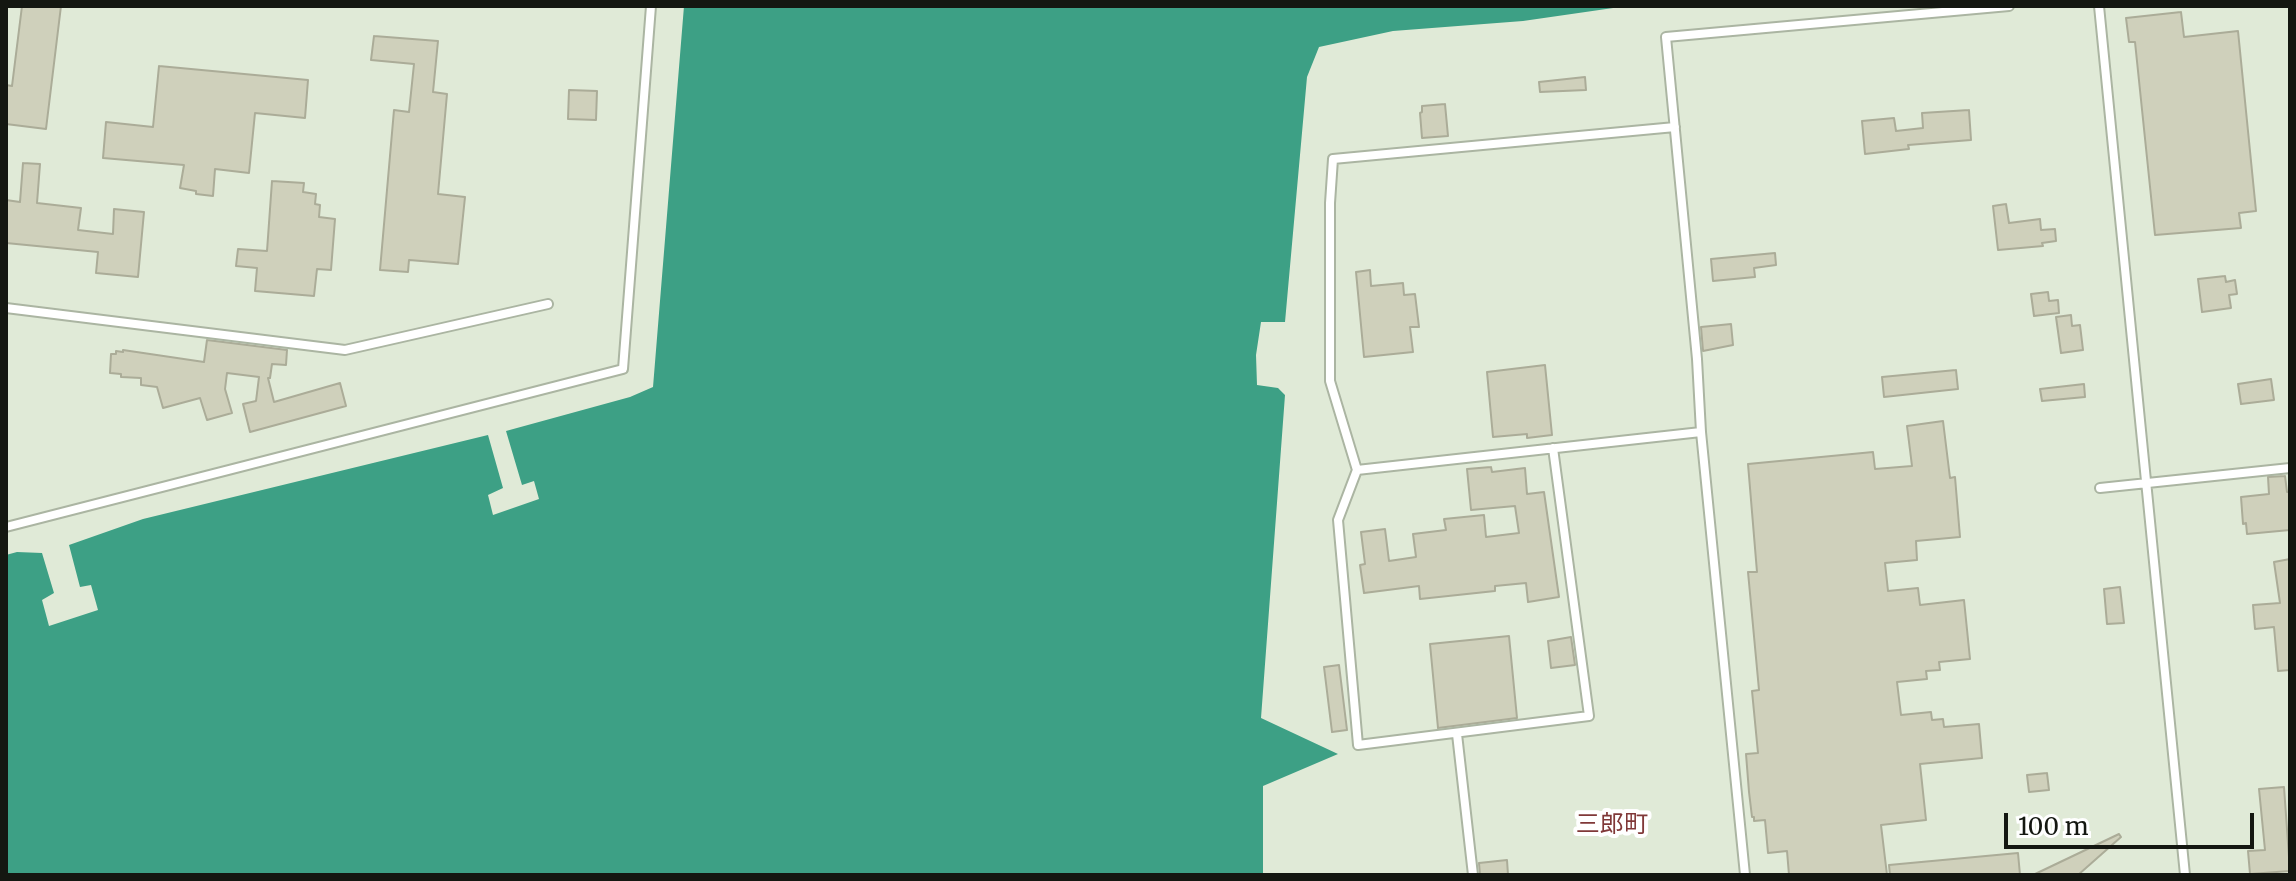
<!DOCTYPE html>
<html>
<head>
<meta charset="utf-8">
<style>
	body { margin:0 }
	#map { position:relative; width:2296px; height:881px; overflow:hidden; background:#e0ead7; font-family:Merriweather,serif }
	canvas { display:block }
	.frame { position:absolute; inset:0; border:8px solid #141711; pointer-events:none }
	.scale { position:absolute; left:2004px; top:813px; width:250px; height:36px; box-sizing:border-box; border:4px solid #141711; border-top:0; padding-left:10px; font-size:24px; line-height:28px; white-space:nowrap; color:#141711; -webkit-text-stroke:6px #fff; paint-order:stroke }
</style>
</head>
<body>
<div id="map">
<canvas width="2296" height="881"></canvas>
<div class="frame"></div>
<div class="scale">100 m</div>
</div>
<script>
const context = document.querySelector('canvas').getContext('2d');
context.lineJoin = 'round';
function fill(path, color) { context.fillStyle = color; context.fill(path, 'evenodd'); }
const toPath = rows => new Path2D(rows.map(r => 'M' + r).join(''));
function stroke(path, color, width, dash) { context.strokeStyle = color; context.lineWidth = width; context.lineCap = dash ? 'butt' : 'round'; context.setLineDash(dash || []); context.stroke(path); }
function label(font, color, halo, rows, align = 'center') {
  context.font = font + ' Merriweather,"Noto Sans JP",serif'; context.lineWidth = 8; context.setLineDash([]); context.textBaseline = 'middle'; context.strokeStyle = halo; context.fillStyle = color; for (const [text, x, y, turn = 0] of rows) {
    context.save(); context.translate(x, y); context.rotate((+turn || 0) * Math.PI / 180); context.textAlign = isNaN(turn) ? turn : align; if (halo) context.strokeText(text, 0, 0); context.fillText(text, 0, 0); context.restore();
  }
}
const water = toPath([
	[684,6,1627,6,1523,21,1393,31,1319,47,1307,77,1285,322,1261,322,1256,355,1257,385,1278,388,1285,395,1261,718,1338,754,1263,786,1263,875,6,875,6,555,17,552,42,553,54,593,42,600,49,626,98,610,91,585,80,587,69,545,143,519,488,435,503,488,488,495,493,515,539,499,534,481,522,485,506,431,630,397,653,387]
]);
const building = toPath([
	[22,6,61,6,46,129,6,124,6,85,12,86,22,6],
	[2181,12,2184,37,2238,31,2256,211,2239,213,2241,228,2155,235,2135,42,2129,42,2126,18,2181,12],
	[374,36,438,41,433,92,447,94,438,194,465,197,458,264,409,260,408,272,380,270,394,110,409,112,414,64,371,60,374,36],
	[159,66,308,80,305,118,255,113,249,173,215,169,213,196,196,194,196,191,180,188,184,165,103,158,106,122,153,127,159,66],
	[1585,77,1586,90,1540,92,1539,82,1585,77],
	[569,90,597,91,596,120,568,119,569,90],
	[1445,104,1448,136,1422,138,1420,113,1422,112,1422,106,1445,104],
	[1969,110,1971,140,1908,145,1909,149,1865,154,1862,121,1894,118,1896,131,1923,128,1922,113,1969,110],
	[23,163,40,164,37,203,81,208,78,230,113,234,114,209,144,212,138,277,96,273,98,252,6,243,6,200,20,202,23,163],
	[272,181,304,183,303,192,316,194,315,204,320,205,319,217,335,219,331,270,317,269,314,296,255,291,257,268,236,266,238,249,267,251,272,181],
	[2006,204,2009,223,2040,219,2041,230,2055,229,2056,241,2042,243,2043,246,1998,250,1993,206,2006,204],
	[1775,253,1776,265,1754,268,1755,277,1713,281,1711,259,1775,253],
	[1370,270,1371,286,1403,283,1404,295,1415,294,1419,327,1410,327,1413,352,1364,357,1356,272,1370,270],
	[2225,276,2226,282,2235,280,2237,294,2229,295,2231,308,2202,312,2198,279,2225,276],
	[2048,292,2049,301,2058,300,2059,313,2034,316,2031,294,2048,292],
	[2071,315,2072,326,2080,325,2083,350,2061,353,2056,317,2071,315],
	[1731,324,1733,345,1703,351,1701,327,1731,324],
	[207,340,287,350,286,365,272,364,270,378,268,378,274,402,340,383,346,406,250,432,243,404,256,401,259,377,227,373,225,389,232,413,207,420,200,398,163,408,157,387,141,385,141,378,121,377,121,374,110,373,111,354,116,354,116,351,123,352,123,350,204,362,207,340],
	[1545,365,1552,435,1527,438,1527,434,1493,437,1487,372,1545,365],
	[1956,370,1958,389,1884,397,1882,377,1956,370],
	[2271,379,2274,400,2241,404,2238,384,2271,379],
	[2084,384,2085,397,2042,401,2040,389,2084,384],
	[1943,421,1950,478,1955,477,1960,537,1916,541,1917,560,1885,563,1888,591,1918,588,1920,605,1964,600,1970,659,1939,662,1940,670,1926,671,1927,679,1897,682,1901,715,1931,712,1932,720,1943,719,1944,727,1979,724,1982,758,1920,764,1926,820,1881,825,1887,875,1789,875,1787,851,1768,853,1765,820,1754,821,1754,817,1752,817,1749,792,1746,754,1758,753,1752,691,1759,690,1748,572,1757,572,1748,464,1873,452,1875,469,1912,466,1907,426,1943,421],
	[1491,467,1492,472,1525,468,1527,494,1544,492,1559,597,1528,602,1526,583,1495,586,1495,591,1420,599,1419,586,1364,593,1360,565,1365,564,1361,532,1385,529,1389,561,1416,557,1413,534,1446,530,1444,519,1484,515,1486,537,1519,533,1515,506,1471,510,1467,469,1491,467],
	[2285,476,2287,492,2290,492,2290,530,2247,534,2246,523,2243,524,2241,497,2269,494,2268,477,2285,476],
	[2290,559,2290,670,2278,671,2274,627,2255,629,2253,605,2280,603,2274,562,2290,559],
	[2120,587,2124,623,2107,624,2104,589,2120,587],
	[1509,636,1517,718,1438,728,1430,644,1509,636],
	[1571,637,1575,665,1551,668,1548,641,1571,637],
	[1339,665,1347,730,1332,732,1324,667,1339,665],
	[2047,773,2049,790,2029,792,2027,775,2047,773],
	[2284,787,2290,871,2250,874,2248,851,2265,850,2259,789,2284,787],
	[2119,834,2121,837,2078,875,2033,875,2119,834],
	[2018,853,2020,875,1890,875,1889,865,2018,853],
	[1507,860,1508,875,1480,875,1479,863,1507,860]
]);
const lane = toPath([
	[2099,6,2185,875],
	[6,308,345,350,548,304],
	[1553,448,1589,716,1358,745,1338,520,1357,470,1330,381,1330,203,1333,159,1675,127],
	[1357,470,1701,432],
	[2100,488,2290,468],
	[6,527,623,369,651,6],
	[1457,734,1473,875],
	[1745,875,1701,432,1697,359,1666,37,2009,6]
]);
const quarterNames = [
	["三郎町",1612,825]
];
fill(water, '#3da085');
fill(building, '#cfd0bb');
stroke(building, '#abac98', 2);
stroke(lane, '#abb5a2', 12);
stroke(lane, '#fff', 8);
label('24px', '#803838', '#fff', quarterNames);
</script>
</body>
</html>
